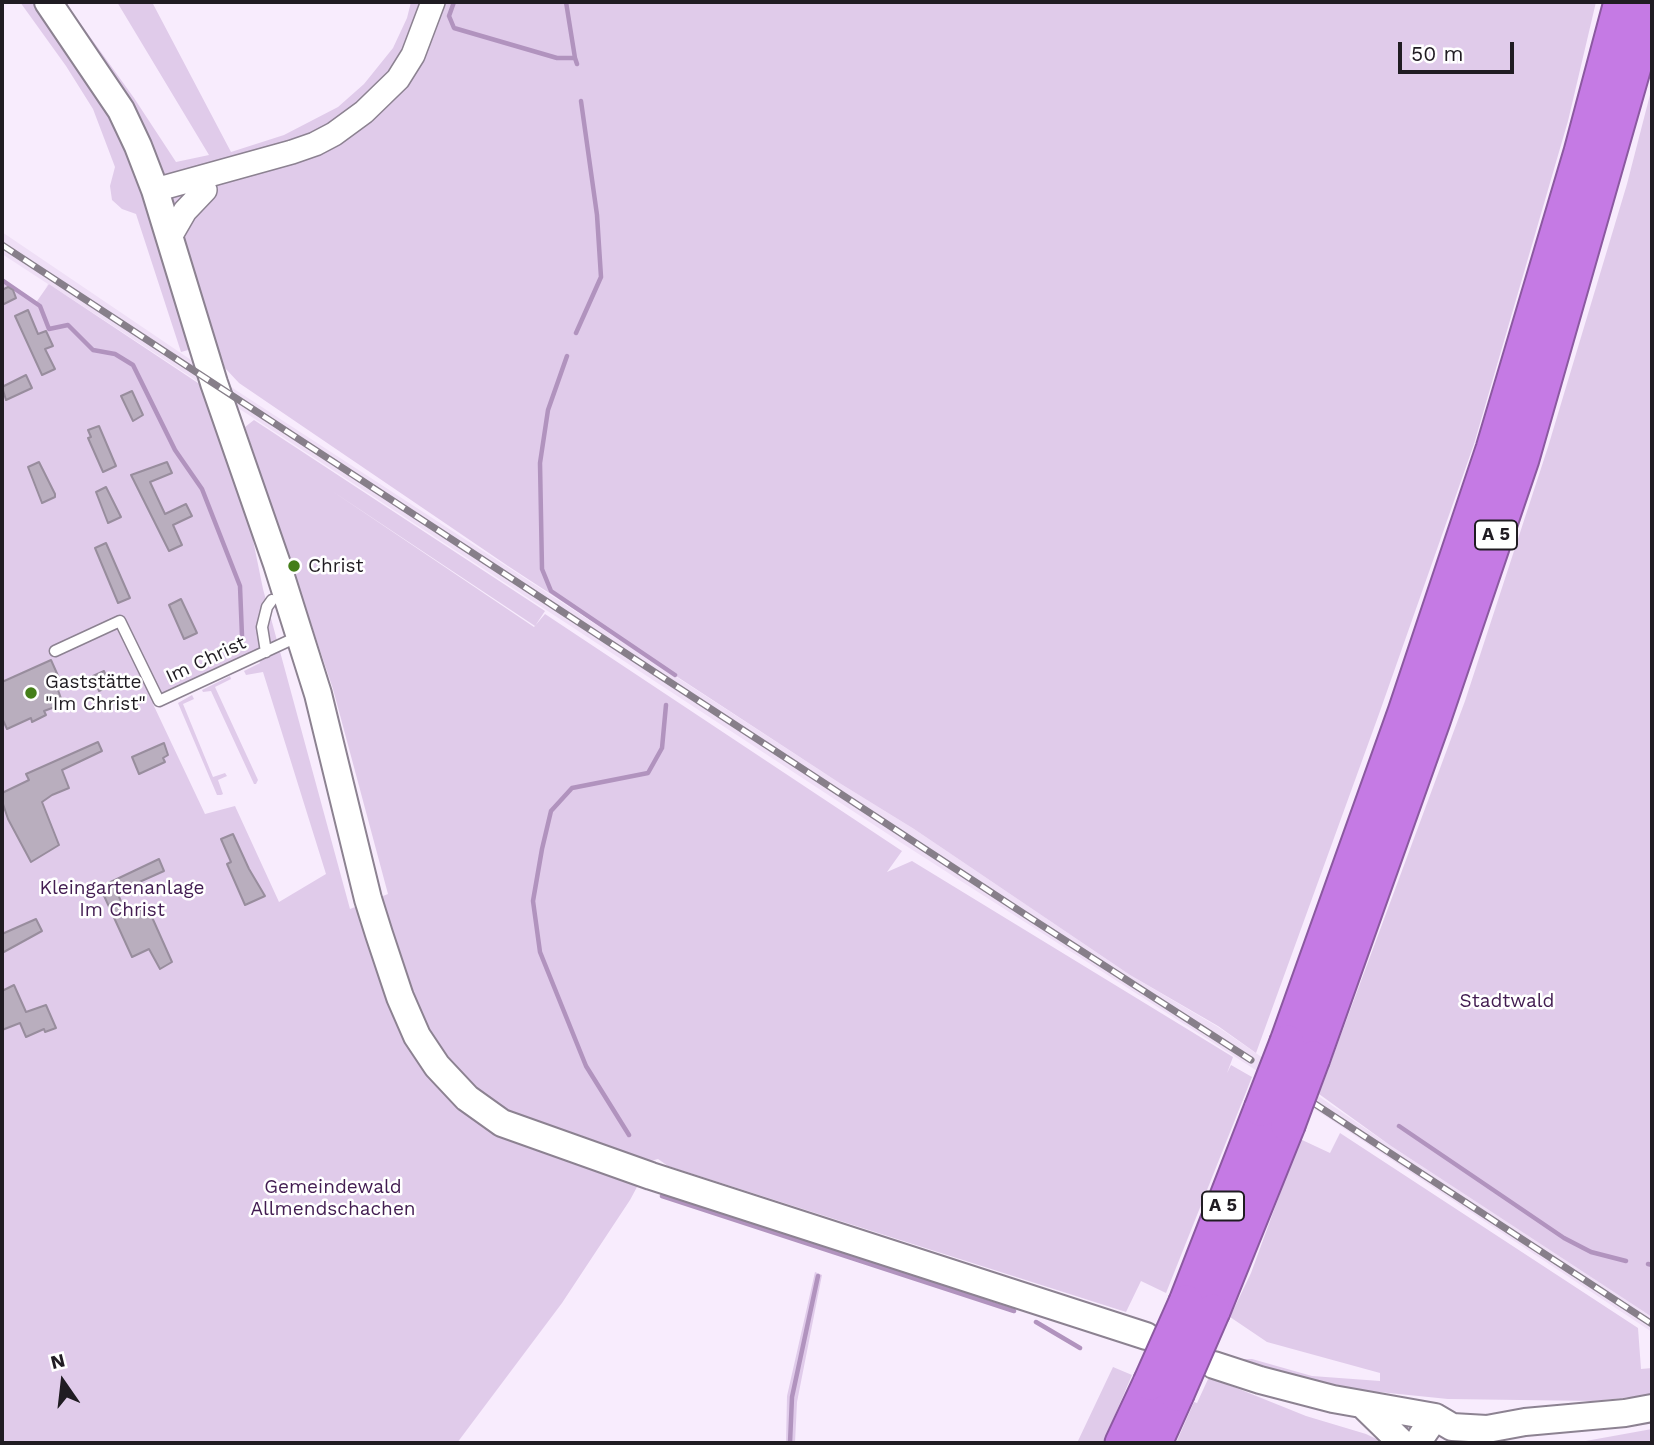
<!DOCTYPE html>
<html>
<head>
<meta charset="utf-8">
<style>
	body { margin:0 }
	#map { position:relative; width:1654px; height:1445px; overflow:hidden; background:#f8ecfd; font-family:"Work Sans",sans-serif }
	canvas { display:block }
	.frame { position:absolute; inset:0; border:4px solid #201c22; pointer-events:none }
	.north { position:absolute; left:28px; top:1347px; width:70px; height:70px; -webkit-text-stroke:5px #fff; paint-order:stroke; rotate:346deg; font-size:19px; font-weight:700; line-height:28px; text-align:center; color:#201c22 }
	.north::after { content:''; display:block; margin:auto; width:24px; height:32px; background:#201c22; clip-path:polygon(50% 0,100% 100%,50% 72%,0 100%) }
	.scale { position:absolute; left:1398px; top:42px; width:116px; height:32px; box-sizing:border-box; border:4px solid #201c22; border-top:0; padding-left:9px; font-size:21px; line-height:24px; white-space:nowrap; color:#201c22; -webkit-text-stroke:5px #fff; paint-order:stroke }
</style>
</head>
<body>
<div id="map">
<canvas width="1654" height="1445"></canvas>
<div class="frame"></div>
<div class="north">N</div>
<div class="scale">50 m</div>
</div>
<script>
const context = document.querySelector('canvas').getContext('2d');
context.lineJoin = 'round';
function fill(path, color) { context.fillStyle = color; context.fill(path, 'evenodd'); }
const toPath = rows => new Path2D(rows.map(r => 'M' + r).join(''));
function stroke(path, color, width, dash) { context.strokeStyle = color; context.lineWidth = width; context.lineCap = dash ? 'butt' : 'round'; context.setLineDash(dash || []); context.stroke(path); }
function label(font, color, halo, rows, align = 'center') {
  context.font = font + ' "Work Sans",sans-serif'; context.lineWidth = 5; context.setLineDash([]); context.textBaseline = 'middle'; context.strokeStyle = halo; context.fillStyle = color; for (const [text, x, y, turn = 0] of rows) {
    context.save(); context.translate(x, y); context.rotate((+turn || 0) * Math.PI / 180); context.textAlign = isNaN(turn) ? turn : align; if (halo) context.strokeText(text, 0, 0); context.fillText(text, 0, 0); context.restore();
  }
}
const built = toPath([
	[2,232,228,385,841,784,914,829,1130,975,1218,1027,1391,1146,1652,1317,1652,1332,1251,1067,900,842,49,284,45,289,48,284,2,254]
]);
const green = toPath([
	[20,2,65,2,134,98,176,162,209,155,117,2,152,2,231,152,284,135,338,107,364,84,393,48,407,18,411,2,1596,2,1568,121,1474,444,1379,714,1256,1053,1218,1026,1130,975,914,829,841,784,508,566,239,383,225,368,216,342,181,352,136,214,122,209,112,200,110,186,115,167,93,109,66,66],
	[1652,87,1652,1317,1391,1146,1319,1094,1465,701,1548,447,1627,184],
	[2,282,35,304,49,284,207,389,260,538,253,540,263,589,350,909,388,894,333,689,245,427,254,420,545,611,535,626,332,491,534,627,545,614,902,851,887,872,912,861,1233,1057,1227,1073,1231,1065,1252,1077,1166,1293,1141,1281,1126,1312,668,1166,658,1159,651,1161,630,1200,562,1303,457,1443,2,1443],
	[258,655,260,663,244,671,246,675,263,672,326,874,279,902,235,806,205,814,153,704],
	[230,676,231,679,215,687,258,780,256,784,254,784,211,691,203,692,202,690],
	[192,695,194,699,183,704,213,777,225,773,227,776,218,780,223,794,221,795,217,795,178,703],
	[1340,1133,1638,1328,1641,1369,1652,1368,1652,1395,1593,1401,1448,1399,1379,1392,1378,1397,1238,1363,1240,1359,1252,1359,1312,1376,1380,1381,1380,1373,1267,1342,1230,1317,1251,1273,1300,1139,1330,1153],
	[815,1272,822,1275,797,1402,795,1443,786,1443,787,1396],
	[1113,1367,1132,1375,1103,1443,1077,1443],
	[1209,1377,1306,1416,1366,1434,1385,1443,1176,1443,1194,1402,1197,1403],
	[1652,1429,1652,1443,1559,1443,1580,1442]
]);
const stream = toPath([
	[454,2,449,16,454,28,557,58,575,58,577,64],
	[566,2,575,58],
	[2,280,40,306,49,329,68,325,93,350,115,354,133,365,175,450,202,489,240,586,242,636],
	[576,333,601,277,597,215,581,101],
	[567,356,548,410,540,463,542,569,551,591,675,675],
	[1399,1126,1564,1238,1591,1252,1626,1261],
	[629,1135,586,1066,540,952,533,901,542,849,551,811,572,788,648,773,662,748,666,705],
	[662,1196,1014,1311],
	[1648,1264,1652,1265],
	[1036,1322,1080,1348],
	[790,1443,792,1397,818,1276]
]);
const building = toPath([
	[8,287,13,290,16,298,2,305,2,290,8,287],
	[28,310,38,334,46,331,53,346,45,349,55,369,42,375,15,316,28,310],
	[26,375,32,388,6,400,2,387,26,375],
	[132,391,143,415,133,421,121,396,132,391],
	[99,426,116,466,103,472,88,438,91,437,88,430,99,426],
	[39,462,55,494,55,497,42,503,28,467,39,462],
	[167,462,172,473,150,482,165,514,186,504,192,516,173,525,182,545,169,551,131,475,167,462],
	[106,487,121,517,108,523,96,492,106,487],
	[106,543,130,598,118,603,95,548,106,543],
	[181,599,197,633,184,639,169,605,181,599],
	[51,660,63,687,58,690,63,704,44,711,46,715,32,722,31,718,7,729,2,718,2,682,51,660],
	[104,671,110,686,99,691,93,676,104,671],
	[98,742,102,751,62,770,69,788,52,795,42,802,59,845,31,862,8,819,2,801,2,793,29,780,26,774,98,742],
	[164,743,168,755,163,758,165,762,139,774,132,757,164,743],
	[233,834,249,869,265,896,245,905,227,864,231,862,221,839,233,834],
	[159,859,164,871,117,892,127,916,147,906,172,962,160,969,149,949,132,957,100,887,159,859],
	[36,919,42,931,2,953,2,934,36,919],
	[14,985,26,1012,46,1005,56,1028,45,1032,44,1029,26,1037,20,1023,2,1030,2,991,14,985]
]);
const service = toPath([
	[55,651,120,621,159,701,297,637],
	[266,652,262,627,267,607,272,600]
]);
const tertiary = toPath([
	[155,190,292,152,315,144,334,134,364,112,398,79,413,55,433,2],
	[170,237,185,211,205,190]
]);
const secondary = toPath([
	[48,2,121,110,138,146,155,190,214,383,277,564,318,694,368,899,379,934,400,997,417,1036,437,1066,467,1098,502,1123,651,1176,1146,1336],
	[1214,1365,1260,1380,1333,1399,1435,1417,1452,1427,1487,1429,1525,1422,1625,1413,1652,1408],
	[1365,1407,1402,1443],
	[1421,1443,1421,1437,1435,1417]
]);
const motorway = toPath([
	[1287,1042,1405,712,1493,449,1581,152,1621,2],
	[1313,1058,1433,721,1522,459,1652,4],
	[1186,1302,1261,1109],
	[1213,1311,1288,1125],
	[1122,1443,1150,1383],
	[1155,1443,1177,1394]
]);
const rail = toPath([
	[2,245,1032,919,1251,1060],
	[1312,1102,1652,1324]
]);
const motorwayBridge = toPath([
	[1261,1109,1287,1042],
	[1288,1125,1313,1058],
	[1150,1383,1186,1302],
	[1177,1394,1213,1311]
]);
const markers = [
	[294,566,7,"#447e19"],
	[31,693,7,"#447e19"]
];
const shields = [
	[1496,535,42],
	[1223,1206,42]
];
const shieldNames = [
	["A 5",1496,535],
	["A 5",1223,1206]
];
const poiNames = [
	["Christ",308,566],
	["Gaststätte",45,682],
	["\"Im Christ\"",45,704]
];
const streetNames = [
	["Im Christ",206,660,-25]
];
const parkNames = [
	["Kleingartenanlage",122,888],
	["Im Christ",122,910],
	["Stadtwald",1507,1001],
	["Gemeindewald",333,1187],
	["Allmendschachen",333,1209]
];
fill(built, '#efdff6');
fill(green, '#e0cbea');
stroke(stream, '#b193be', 4.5);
fill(building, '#b9aebe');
stroke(building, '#988d9d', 2);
stroke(service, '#8c8291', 13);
stroke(tertiary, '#8c8291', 26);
stroke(secondary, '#8c8291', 30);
stroke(motorway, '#8b59a0', 37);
stroke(service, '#fff', 10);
stroke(tertiary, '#fff', 23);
stroke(secondary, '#fff', 26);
stroke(motorway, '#c57ae4', 33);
stroke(rail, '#877f8a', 7);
stroke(rail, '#fff', 4.5, [13]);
stroke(motorwayBridge, '#8b59a0', 37, []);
stroke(motorwayBridge, '#c57ae4', 33);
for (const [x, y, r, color] of markers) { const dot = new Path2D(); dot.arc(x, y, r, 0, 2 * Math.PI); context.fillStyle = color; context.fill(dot); stroke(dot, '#fff', 2.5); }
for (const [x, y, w] of shields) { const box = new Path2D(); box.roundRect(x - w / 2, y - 14.5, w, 29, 5); context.fillStyle = '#fff'; context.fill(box); stroke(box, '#201c22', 2); }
label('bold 18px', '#201c22', null, shieldNames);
label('19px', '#201c22', '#fff', poiNames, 'left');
label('19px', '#201c22', '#fff', streetNames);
label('19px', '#421c51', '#fff', parkNames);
</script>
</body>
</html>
